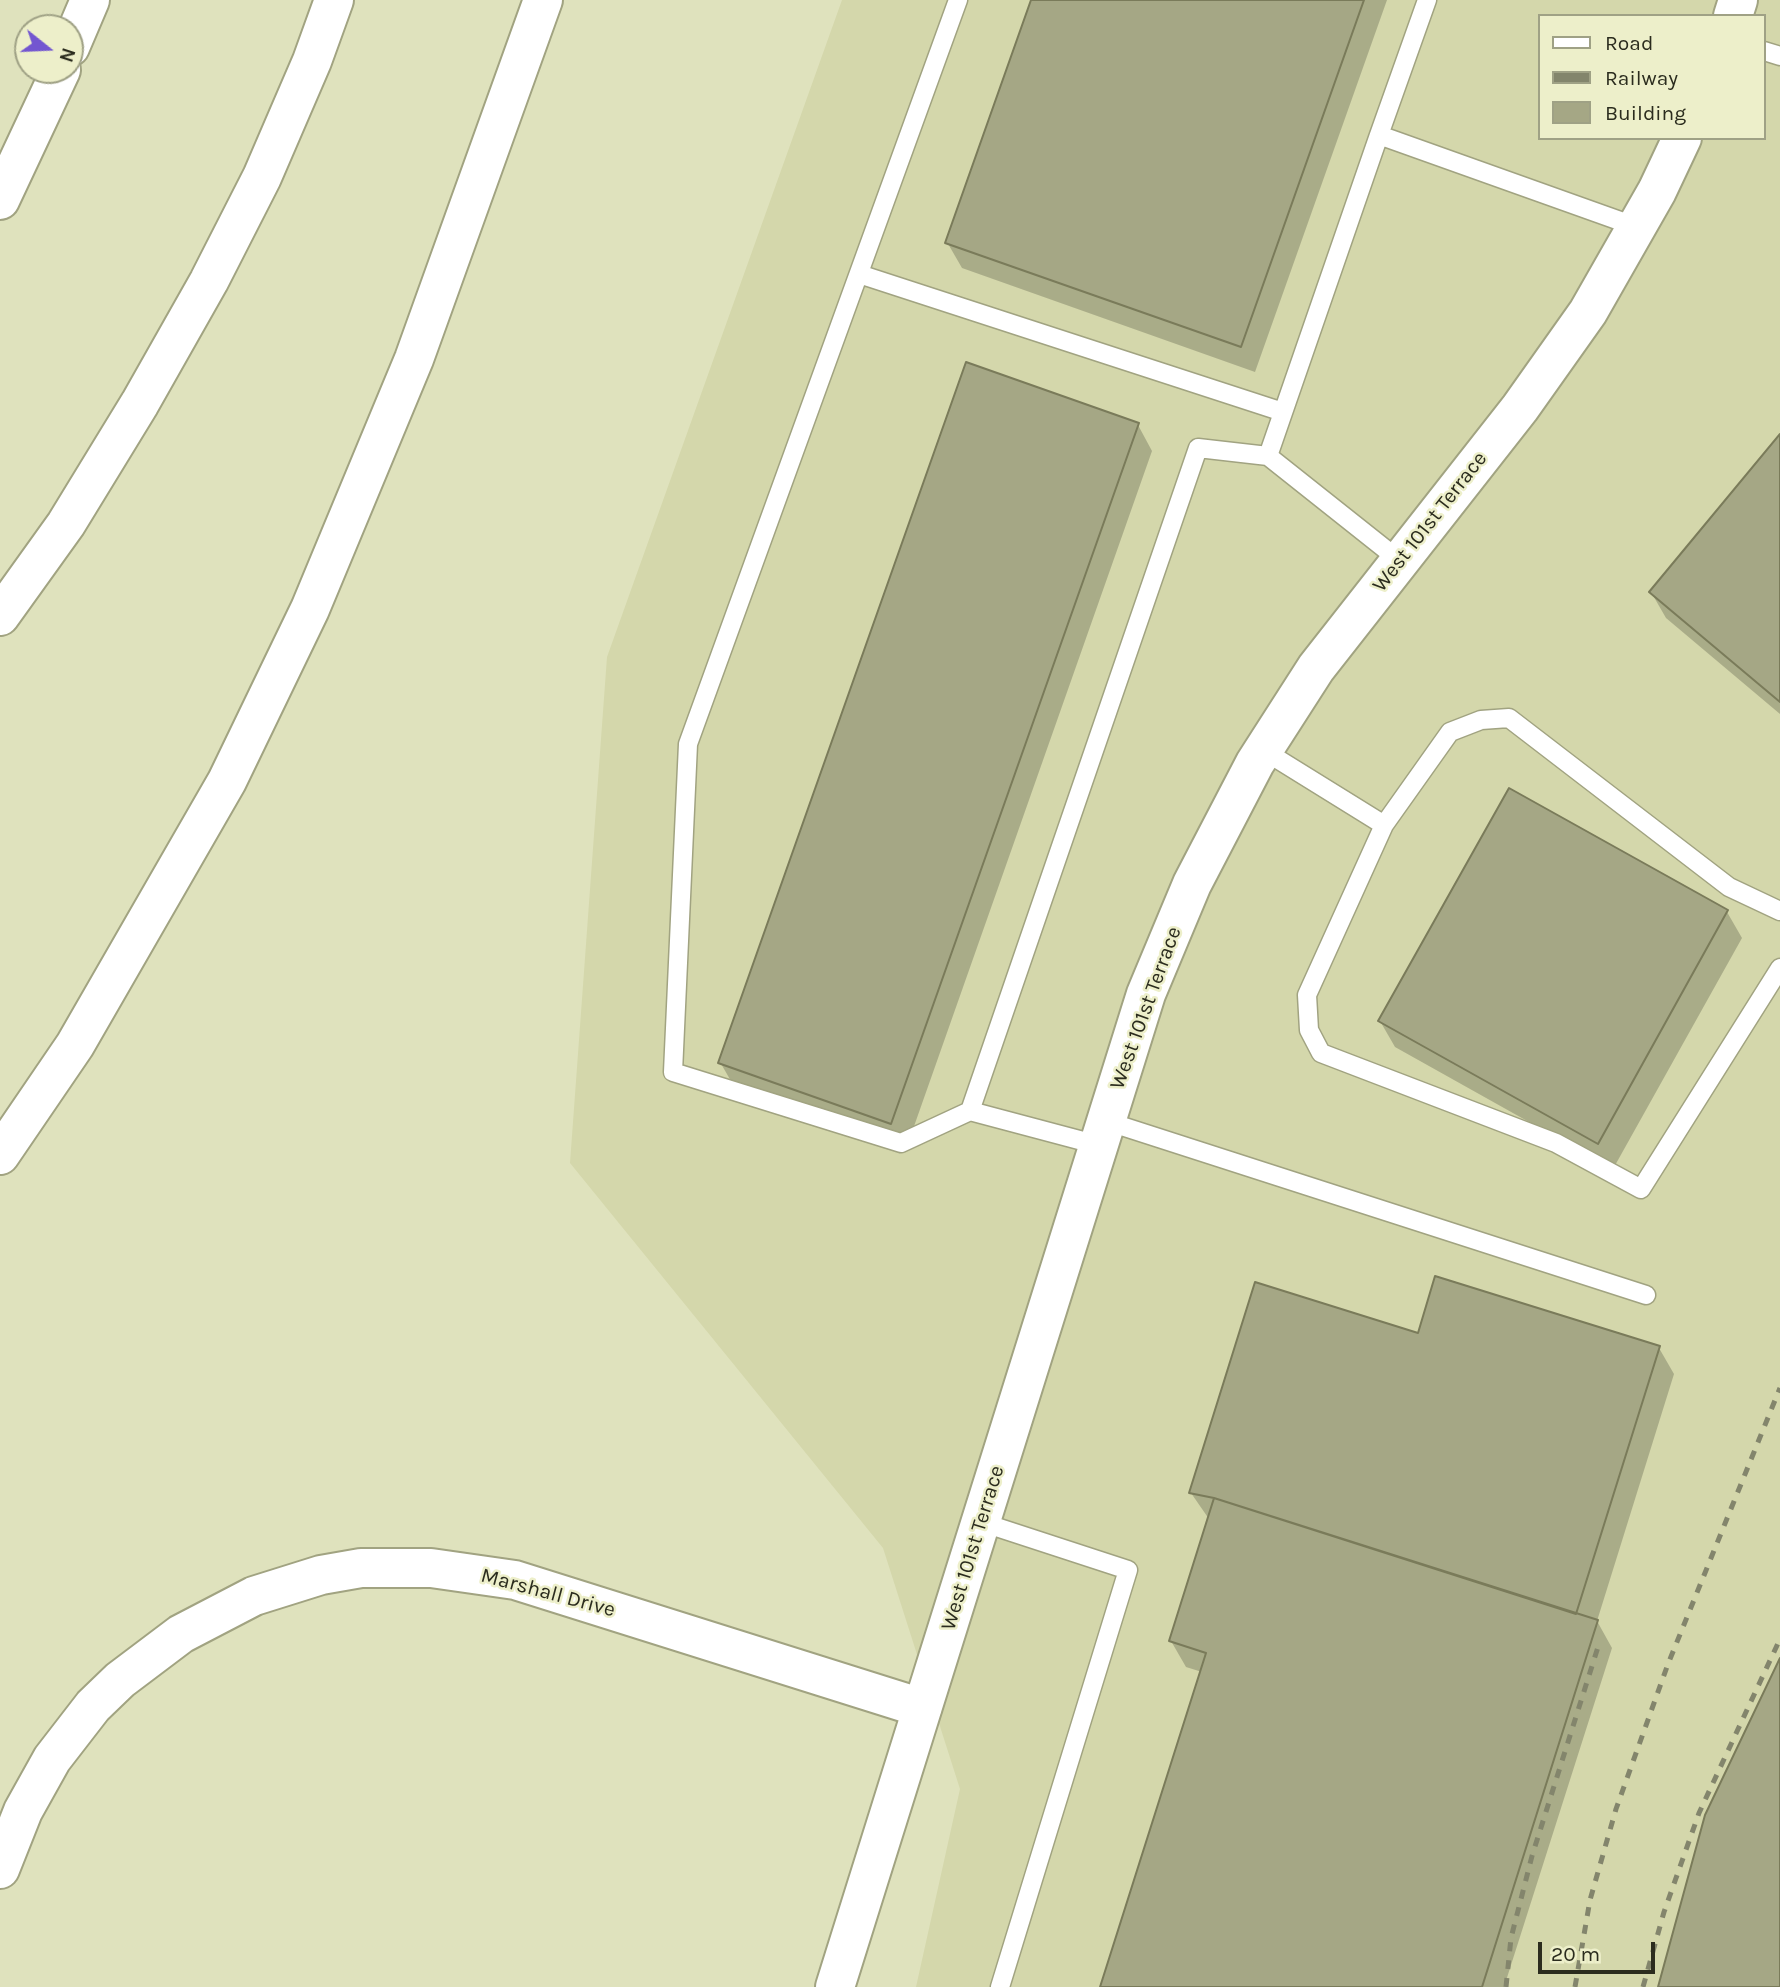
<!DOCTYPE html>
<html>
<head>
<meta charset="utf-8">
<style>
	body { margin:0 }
	#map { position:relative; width:1780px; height:1987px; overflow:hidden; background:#dfe2bd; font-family:Karla,sans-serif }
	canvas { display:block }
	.legend { position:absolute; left:1538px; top:14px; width:228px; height:126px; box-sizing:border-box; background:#edefca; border:2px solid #9fa185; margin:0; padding:9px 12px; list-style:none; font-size:21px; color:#2b2c1e }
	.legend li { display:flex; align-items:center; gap:14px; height:35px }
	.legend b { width:35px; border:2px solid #9fa185 }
	.north { position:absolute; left:14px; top:14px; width:70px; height:70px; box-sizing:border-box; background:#edefca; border:2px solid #9fa185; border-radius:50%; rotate:108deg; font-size:19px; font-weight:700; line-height:28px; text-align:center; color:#2b2c1e }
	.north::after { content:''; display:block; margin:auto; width:24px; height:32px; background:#7356d0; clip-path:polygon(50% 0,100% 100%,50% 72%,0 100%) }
	.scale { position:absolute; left:1538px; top:1942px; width:117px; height:32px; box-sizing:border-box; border:4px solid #2b2c1e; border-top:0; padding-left:9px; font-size:21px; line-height:24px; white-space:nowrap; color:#2b2c1e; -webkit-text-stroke:5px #edefca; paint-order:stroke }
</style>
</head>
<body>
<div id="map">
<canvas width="1780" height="1987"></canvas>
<ul class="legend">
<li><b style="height:9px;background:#fff"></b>Road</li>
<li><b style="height:9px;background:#83856c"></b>Railway</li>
<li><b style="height:19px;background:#a5a785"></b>Building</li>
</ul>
<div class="north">N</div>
<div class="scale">20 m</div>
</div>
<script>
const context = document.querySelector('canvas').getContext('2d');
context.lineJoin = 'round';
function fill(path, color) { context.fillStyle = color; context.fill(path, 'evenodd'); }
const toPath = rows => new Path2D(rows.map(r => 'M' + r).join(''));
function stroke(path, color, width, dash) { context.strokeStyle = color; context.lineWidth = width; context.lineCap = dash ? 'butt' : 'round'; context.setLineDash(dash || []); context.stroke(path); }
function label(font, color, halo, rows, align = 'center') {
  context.font = font + ' Karla,sans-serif'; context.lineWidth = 5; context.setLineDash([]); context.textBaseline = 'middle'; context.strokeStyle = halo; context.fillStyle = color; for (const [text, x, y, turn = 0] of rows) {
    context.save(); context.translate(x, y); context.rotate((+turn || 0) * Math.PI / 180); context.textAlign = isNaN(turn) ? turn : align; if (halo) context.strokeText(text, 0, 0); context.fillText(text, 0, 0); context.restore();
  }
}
const built = toPath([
	[842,0,1780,0,1780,1987,916,1987,960,1789,883,1548,570,1163,607,657],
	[1540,16,1764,16,1764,138,1540,138]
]);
const shadow = toPath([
	[1033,0,1387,0,1255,372,962,268,947,242],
	[1138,425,1152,451,906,1149,735,1088,720,1062],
	[1780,437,1780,714,1666,618,1651,592],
	[1509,790,1727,912,1742,938,1613,1169,1395,1047,1380,1021],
	[1419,1335,1659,1348,1674,1374,1597,1621,1612,1648,1504,1987,1102,1987,1202,1672,1186,1667,1171,1641,1209,1519,1191,1493]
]);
const building = toPath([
	[1031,0,1364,0,1241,347,945,243,1031,0],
	[966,362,1139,423,891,1124,718,1063,966,362],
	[1780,434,1780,702,1649,592,1780,434],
	[1509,788,1728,910,1598,1144,1378,1021,1509,788],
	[1435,1276,1660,1346,1576,1614,1214,1498,1189,1493,1255,1282,1418,1333,1435,1276],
	[1214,1498,1598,1620,1482,1987,1100,1987,1206,1653,1169,1641,1214,1498],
	[1780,1658,1780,1987,1658,1987,1705,1815,1780,1658]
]);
const service = toPath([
	[958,0,688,744,673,1072,901,1143,970,1111,1098,1145],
	[1764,51,1780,56],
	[1379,135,1427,0],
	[859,274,1283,412],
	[1399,560,1268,456,1379,135,1637,227],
	[1263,750,1384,825],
	[1780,911,1729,887,1509,718,1481,720,1450,732,1384,825,1307,995,1309,1030,1321,1053,1556,1143,1641,1189,1780,968],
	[970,1111,1198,448,1268,456],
	[1106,1121,1646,1295],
	[981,1522,1128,1570,1000,1987]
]);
const tertiary = toPath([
	[0,1869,23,1811,52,1759,93,1706,120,1680,181,1634,254,1596,321,1575,361,1568,431,1568,515,1580,922,1708]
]);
const secondary = toPath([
	[1733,16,1738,0],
	[835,1987,1146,994,1192,884,1255,763,1316,668,1520,408,1588,312,1657,191,1682,138]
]);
const motorway = toPath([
	[70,47,90,0],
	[0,200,61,70],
	[0,616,66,524,140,403,209,281,262,177,312,61,334,0],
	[0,1155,75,1045,227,781,310,609,414,359,543,0]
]);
const rail = toPath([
	[1506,1987,1511,1938,1532,1856,1598,1647],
	[1575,1987,1590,1900,1616,1809,1668,1664,1780,1388],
	[1643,1987,1664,1912,1699,1813,1780,1639]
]);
const streetNames = [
	["West 101st Terrace",1430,522,-52],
	["West 101st Terrace",1146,1008,-70],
	["West 101st Terrace",973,1548,-73],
	["Marshall Drive",548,1593,15]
];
fill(built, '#d4d7ab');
fill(shadow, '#0003');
fill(building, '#a5a785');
stroke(building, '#7a7b5a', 2);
stroke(service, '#a1a381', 21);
stroke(tertiary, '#a1a381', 42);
stroke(secondary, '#a1a381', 42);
stroke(motorway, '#a1a381', 42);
stroke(service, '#fff', 18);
stroke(tertiary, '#fff', 38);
stroke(secondary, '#fff', 38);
stroke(motorway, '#fff', 38);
stroke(rail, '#83856c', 5, [9, 9]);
label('21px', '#2b2c1e', '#edefca', streetNames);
</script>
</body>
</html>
